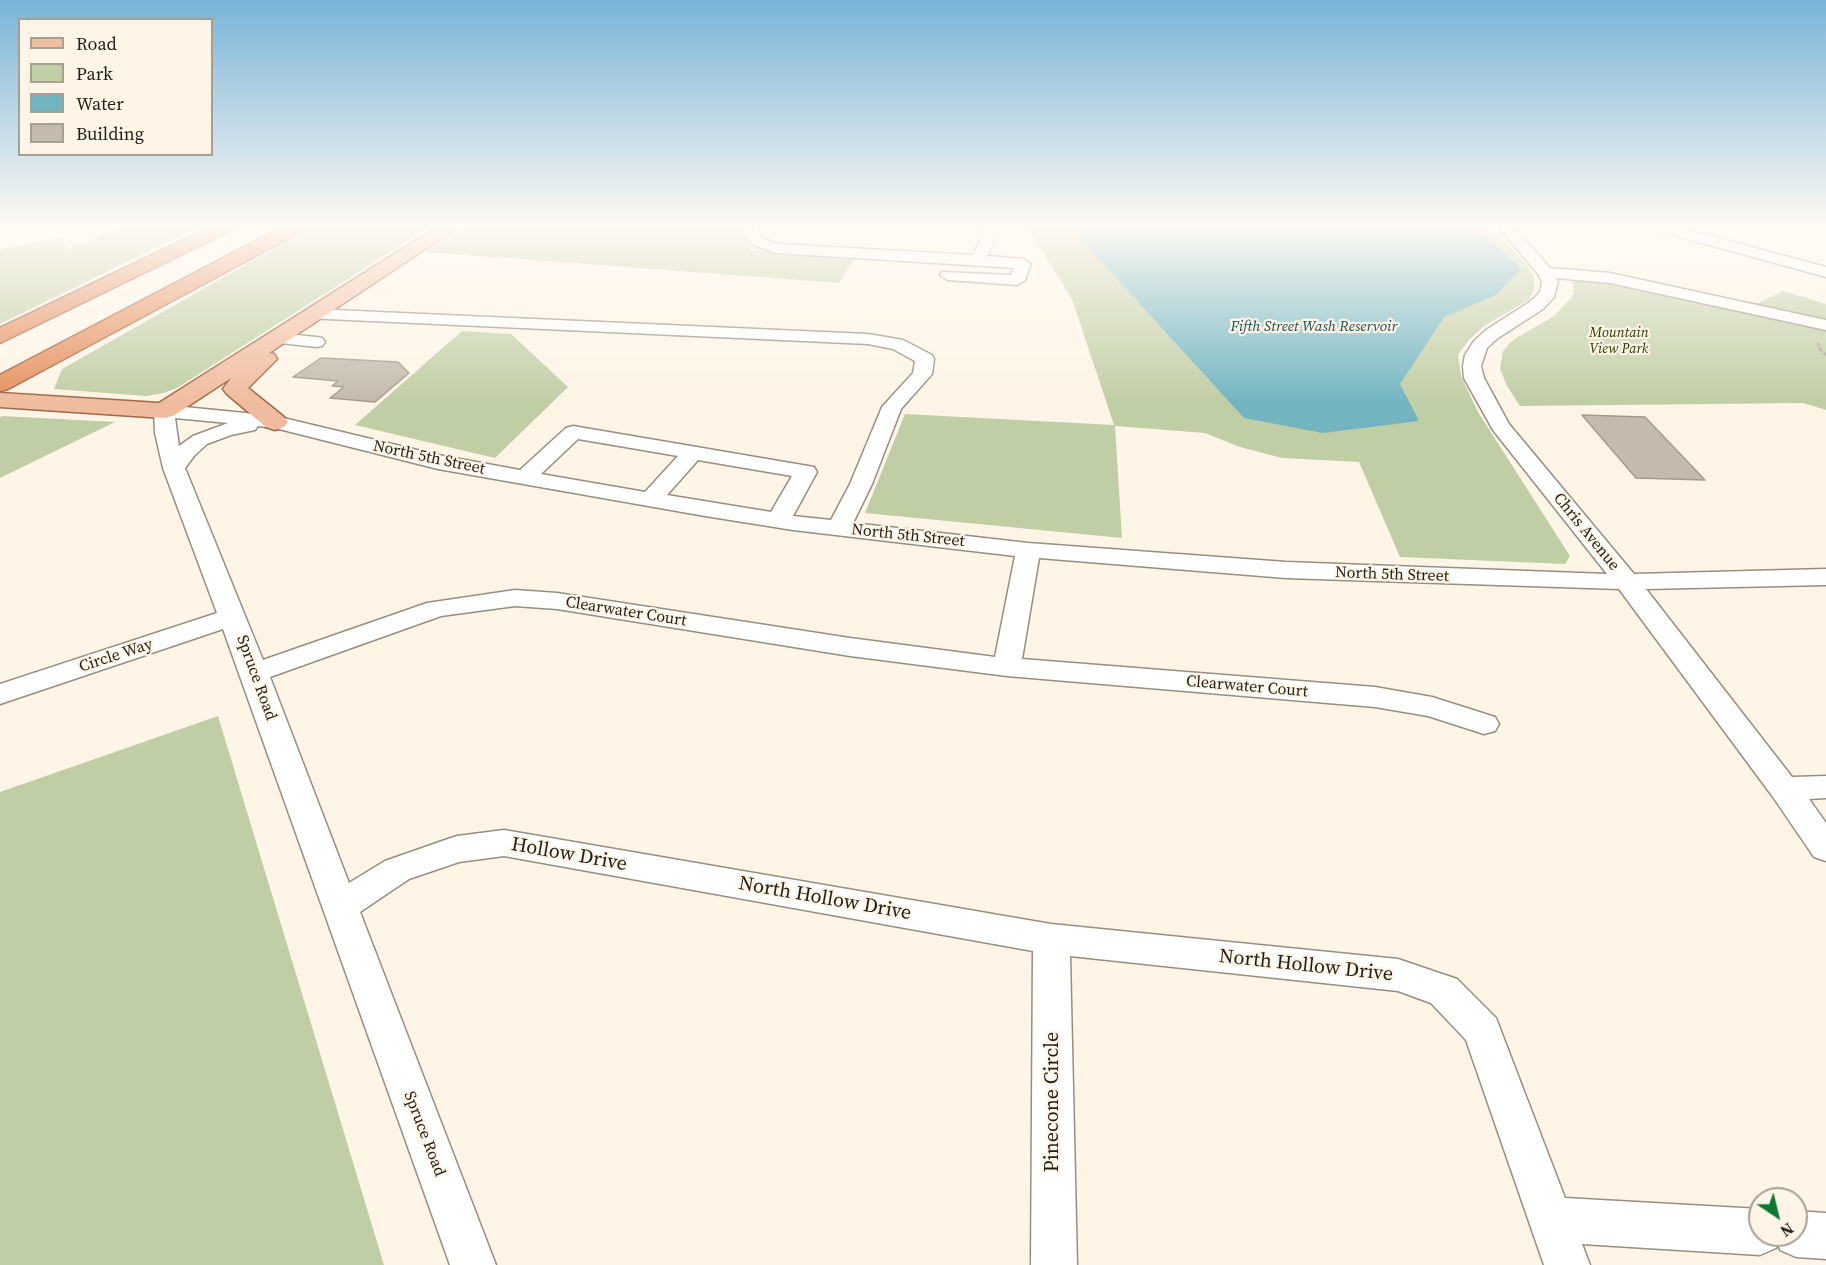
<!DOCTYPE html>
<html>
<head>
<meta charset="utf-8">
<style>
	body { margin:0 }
	#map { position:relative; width:1826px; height:1265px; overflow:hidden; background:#fef5e6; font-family:"Source Serif 4",serif }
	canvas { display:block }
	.legend { position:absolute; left:18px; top:18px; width:195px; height:138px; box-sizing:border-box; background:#fef5e6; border:2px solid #a69f94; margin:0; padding:8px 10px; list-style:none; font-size:18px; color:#211e19 }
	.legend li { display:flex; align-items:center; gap:12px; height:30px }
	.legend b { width:30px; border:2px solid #a69f94 }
	.north { position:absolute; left:1748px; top:1187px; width:60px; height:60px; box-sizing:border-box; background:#fef5e6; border:2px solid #a69f94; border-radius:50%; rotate:145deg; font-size:16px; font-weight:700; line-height:24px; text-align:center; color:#211e19 }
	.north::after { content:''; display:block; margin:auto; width:21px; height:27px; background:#0a7b30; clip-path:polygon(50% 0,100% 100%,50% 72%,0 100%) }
</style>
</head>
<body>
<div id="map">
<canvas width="1826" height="1265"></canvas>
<ul class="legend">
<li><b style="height:8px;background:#f0bc9f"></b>Road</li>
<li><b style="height:16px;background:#c0cea5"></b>Park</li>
<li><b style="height:16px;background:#72b5c1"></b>Water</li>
<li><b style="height:16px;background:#c4bbad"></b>Building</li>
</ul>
<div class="north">N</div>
</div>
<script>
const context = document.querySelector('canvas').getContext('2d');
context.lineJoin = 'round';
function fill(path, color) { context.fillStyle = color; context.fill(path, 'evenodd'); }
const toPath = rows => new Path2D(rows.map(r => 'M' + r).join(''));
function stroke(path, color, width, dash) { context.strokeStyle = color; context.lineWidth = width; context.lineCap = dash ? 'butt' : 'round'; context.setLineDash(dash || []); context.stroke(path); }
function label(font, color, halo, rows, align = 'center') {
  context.font = font + ' "Source Serif 4",serif'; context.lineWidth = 4.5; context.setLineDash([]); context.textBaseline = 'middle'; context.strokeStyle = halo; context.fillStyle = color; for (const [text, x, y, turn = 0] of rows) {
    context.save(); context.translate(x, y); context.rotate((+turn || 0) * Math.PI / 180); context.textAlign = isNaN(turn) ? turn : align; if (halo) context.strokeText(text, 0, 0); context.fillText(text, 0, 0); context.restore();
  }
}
const green = toPath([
	[124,225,202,225,0,324,0,249,62,238,67,250],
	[316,225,432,225,177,388,164,393,146,396,54,389,62,369],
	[467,225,742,225,751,250,856,256,839,283,425,252],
	[1026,225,1488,225,1526,264,1534,277,1534,288,1530,299,1484,326,1470,339,1458,354,1461,376,1478,412,1570,556,1565,564,1400,557,1359,462,1282,458,1240,447,1205,433,1115,426,1122,538,865,513,905,414,1114,425,1072,299],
	[1565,268,1599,272,1756,304,1783,291,1826,304,1826,410,1803,403,1520,406,1507,386,1500,369,1503,351,1513,340,1554,316,1571,298,1574,293,1573,284],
	[462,331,511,334,568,387,495,458,355,425],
	[3,416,115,422,0,478,0,417],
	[218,716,384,1265,0,1265,0,792]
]);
const water = toPath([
	[1068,225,1474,225,1521,269,1496,295,1444,317,1400,384,1419,421,1323,433,1244,418]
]);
const building = toPath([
	[321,358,398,362,409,373,375,402,330,398,344,387,332,386,338,381,293,377,321,358],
	[1582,415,1645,417,1705,480,1636,478,1582,415]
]);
const pathFar1 = toPath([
	[1818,342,1820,350]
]);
const path = toPath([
	[1819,348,1826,355]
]);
const minor = toPath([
	[742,225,756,225,763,239,778,244,973,255,987,225,1001,225,987,256,1023,259,1031,264,1025,280,1017,285,948,280,940,275,942,272,1011,275,1014,268,776,253,753,245,743,231,742,225],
	[1497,225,1512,225,1550,268,1610,273,1826,320,1826,330,1610,283,1556,278,1558,282,1554,297,1543,309,1498,338,1487,348,1481,366,1484,378,1509,424,1634,574,1826,569,1826,585,1646,589,1792,777,1826,776,1826,798,1809,799,1826,823,1826,861,1814,857,1773,797,1619,589,1286,578,1039,558,1022,659,1375,687,1432,697,1495,717,1499,724,1495,731,1484,734,1428,716,1375,707,1007,676,850,656,557,609,515,606,441,616,270,677,349,883,385,861,445,840,457,836,504,830,1051,924,1398,959,1457,979,1496,1018,1565,1198,1760,1209,1760,1235,1796,1235,1796,1211,1826,1213,1826,1259,1796,1257,1780,1250,1778,1244,1776,1248,1760,1255,1582,1244,1590,1265,1544,1265,1466,1040,1431,1003,1398,991,1070,956,1077,1265,1031,1265,1033,951,504,856,459,862,409,879,360,912,496,1265,450,1265,223,629,0,704,0,684,217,613,163,468,155,433,154,411,157,407,164,405,275,416,438,455,520,470,566,428,573,426,814,467,817,472,793,516,831,520,850,484,882,407,913,373,915,361,893,349,868,344,306,318,303,314,306,310,312,309,868,334,903,340,932,355,934,359,932,374,901,409,872,484,853,523,1028,543,1286,562,1607,574,1493,430,1464,378,1463,366,1465,355,1474,341,1486,330,1531,301,1540,292,1542,282,1538,274,1497,225],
	[175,418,228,423,193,436,179,446,175,418],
	[258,426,275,428,438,469,705,516,793,530,1015,556,995,657,850,638,557,593,515,590,427,603,263,660,185,468,194,456,207,444,231,435,255,430,258,426],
	[578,439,678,456,645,492,541,474,578,439],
	[698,460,792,476,771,512,667,495,698,460],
	[1645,225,1669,225,1826,267,1826,277,1647,228,1645,225],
	[287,334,316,337,322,338,325,342,322,346,316,347,281,343,278,339,281,335,287,334]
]);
const major = toPath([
	[440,225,461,225,269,353,274,354,277,359,248,388,284,417,288,422,284,427,275,430,266,427,227,394,223,389,231,378,173,416,164,418,0,407,0,393,159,403,440,225]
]);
const highway = toPath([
	[214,225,237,225,234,229,0,343,0,328,214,225],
	[286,225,309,225,306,229,8,389,0,391,0,375,286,225]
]);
const farParknames = [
	["Mountain",1619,333],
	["View Park",1619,349]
];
const farWaternames = [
	["Fifth Street Wash Reservoir",1314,327]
];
const streetNames = [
	["North 5th Street",429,458,12],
	["Chris Avenue",1586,532,51],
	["North 5th Street",908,536,6],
	["North 5th Street",1392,575,2],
	["Clearwater Court",626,612,9],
	["Circle Way",116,656,-18],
	["Spruce Road",256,678,70],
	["Clearwater Court",1247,687,5],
	["Spruce Road",424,1134,69]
];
const nearStreetnames = [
	["Hollow Drive",569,855,10],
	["North Hollow Drive",825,899,10],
	["North Hollow Drive",1306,966,6],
	["Pinecone Circle",1053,1102,-90]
];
fill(green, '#c0cea5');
fill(water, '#72b5c1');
fill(building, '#c4bbad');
stroke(building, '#a39b8d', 1.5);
stroke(minor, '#968e80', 3);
stroke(major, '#a16846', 3);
stroke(highway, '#a16846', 3);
stroke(pathFar1, '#aca69a', 2, [4, 1.5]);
stroke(path, '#aca69a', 3, [4.5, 2]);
fill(minor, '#fff');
fill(major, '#f0bc9f');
fill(highway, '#e6905f');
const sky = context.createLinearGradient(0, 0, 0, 402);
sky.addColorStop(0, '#79b4d8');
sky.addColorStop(0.56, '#fffaf4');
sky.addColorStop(1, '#fffaf400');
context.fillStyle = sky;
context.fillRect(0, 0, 1826, 402);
label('italic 14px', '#2d3b01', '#fef5e6', farParknames);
label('italic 15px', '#144f58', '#fef5e6', farWaternames);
label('16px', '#211e19', '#fef5e6', streetNames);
label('20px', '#211e19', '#fef5e6', nearStreetnames);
</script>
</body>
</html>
